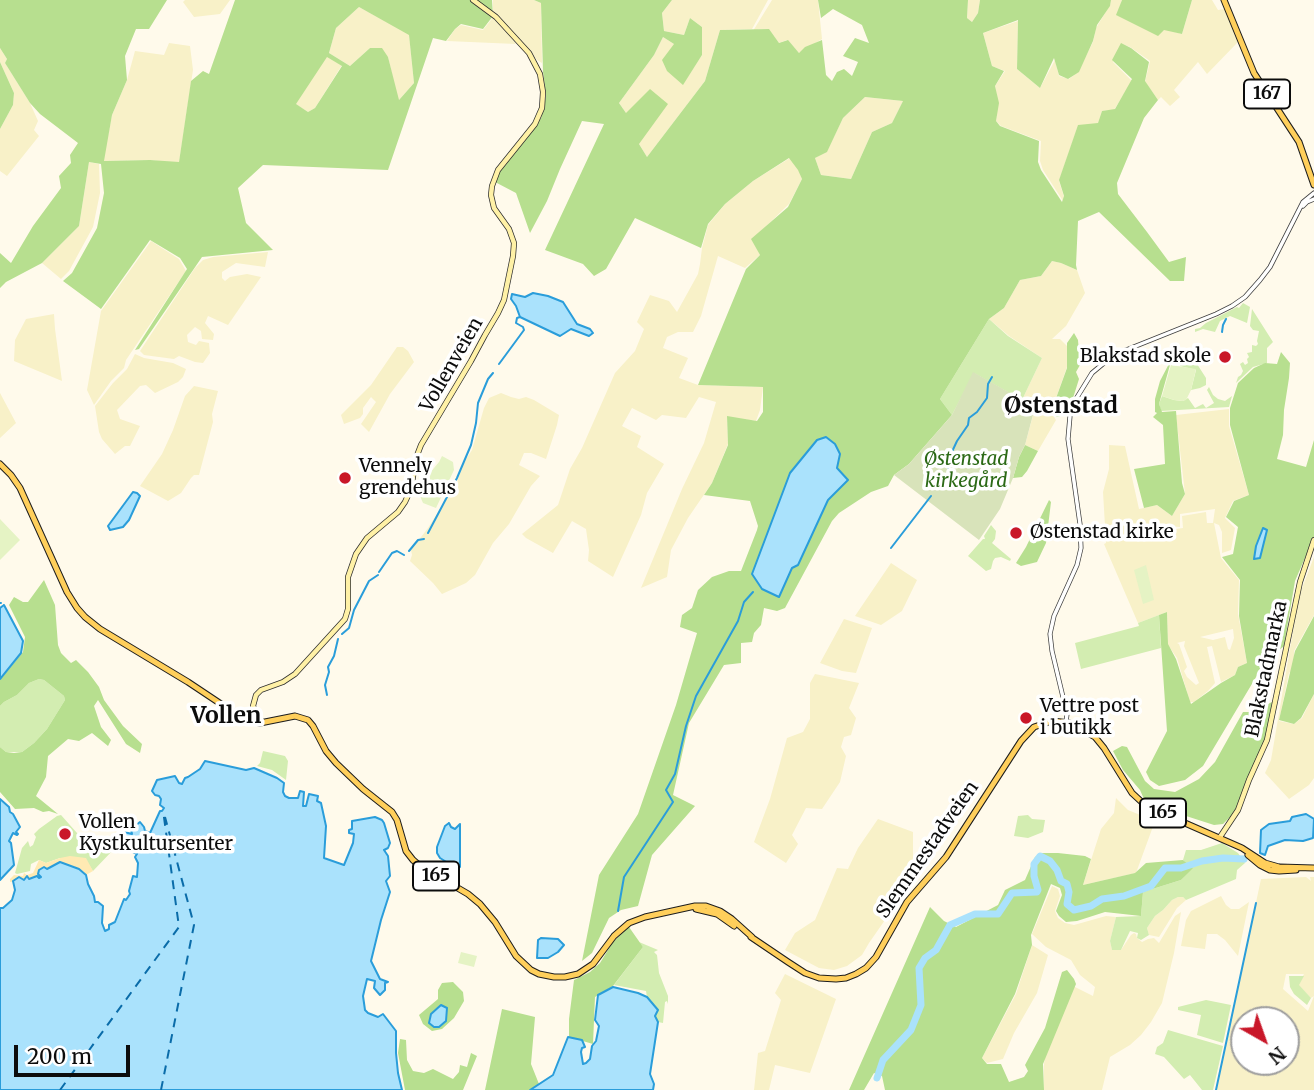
<!DOCTYPE html>
<html>
<head>
<meta charset="utf-8">
<style>
	body { margin:0 }
	#map { position:relative; width:1314px; height:1090px; overflow:hidden; background:#fffaeb; font-family:Merriweather,serif }
	canvas { display:block }
	.north { position:absolute; left:1230px; top:1006px; width:70px; height:70px; box-sizing:border-box; background:#fff; border:2px solid #9e9e9e; border-radius:50%; rotate:140deg; font-size:19px; font-weight:700; line-height:28px; text-align:center; color:#0c0c0c }
	.north::after { content:''; display:block; margin:auto; width:24px; height:32px; background:#c91729; clip-path:polygon(50% 0,100% 100%,50% 72%,0 100%) }
	.scale { position:absolute; left:14px; top:1045px; width:116px; height:32px; box-sizing:border-box; border:4px solid #0c0c0c; border-top:0; padding-left:9px; font-size:21px; line-height:24px; white-space:nowrap; color:#0c0c0c; -webkit-text-stroke:5px #fff; paint-order:stroke }
</style>
</head>
<body>
<div id="map">
<canvas width="1314" height="1090"></canvas>
<div class="north">N</div>
<div class="scale">200 m</div>
</div>
<script>
const context = document.querySelector('canvas').getContext('2d');
context.lineJoin = 'round';
function fill(path, color) { context.fillStyle = color; context.fill(path, 'evenodd'); }
const toPath = rows => new Path2D(rows.map(r => 'M' + r).join(''));
function stroke(path, color, width, dash) { context.strokeStyle = color; context.lineWidth = width; context.lineCap = dash ? 'butt' : 'round'; context.setLineDash(dash || []); context.stroke(path); }
function label(font, color, halo, rows, align = 'center') {
  context.font = font + ' Merriweather,serif'; context.lineWidth = 7; context.setLineDash([]); context.textBaseline = 'middle'; context.strokeStyle = halo; context.fillStyle = color; for (const [text, x, y, turn = 0] of rows) {
    context.save(); context.translate(x, y); context.rotate((+turn || 0) * Math.PI / 180); context.textAlign = isNaN(turn) ? turn : align; if (halo) context.strokeText(text, 0, 0); context.fillText(text, 0, 0); context.restore();
  }
}
const farmland = toPath([
	[185,0,230,0,220,14,194,17,183,2],
	[493,0,534,0,541,3,542,63,537,60,512,31,493,11],
	[672,0,768,0,752,29,720,30,705,81,647,157,639,144,626,113,619,103,654,55,663,37,674,44,683,84,702,55,702,27,690,18,684,35,664,31,662,13],
	[772,0,818,0,822,39,799,53,787,40,779,43,768,29,758,29,755,33,753,31],
	[968,0,980,0,978,13,972,22,967,18],
	[1111,0,1122,0,1117,15,1182,34,1192,0,1212,0,1218,10,1225,9,1238,42,1207,74,1198,62,1174,90,1180,97,1170,106,1161,97,1158,100,1145,82,1150,61,1130,47,1122,44,1113,62,1132,81,1114,110,1102,111,1098,124,1078,126,1059,181,1064,197,1063,201,1043,170,1040,161,1041,141,1001,126,996,121,998,103,995,86,1005,71,992,66,983,33,1018,21,1017,69,1040,88,1055,60,1059,76,1069,79,1078,72,1093,42,1096,28,1110,5],
	[359,7,409,34,414,83,398,101,388,57,370,48,350,66,329,53,336,28],
	[494,16,509,34,516,44,447,41,455,29,461,25,483,30],
	[169,43,190,46,193,70,179,163,150,160,103,161,112,115,127,80,135,51,164,55],
	[0,48,7,59,5,63,30,103,38,121,34,130,39,136,7,176,0,171,0,129,13,105,14,93,0,62],
	[327,56,342,65,315,108,308,112,295,104],
	[865,97,903,101,892,123,872,132,851,179,821,175,815,158,827,151,843,118],
	[790,158,799,170,802,179,789,204,753,239,760,255,745,268,718,256,701,316,693,332,678,332,667,337,663,348,688,358,679,378,698,385,763,387,760,410,756,421,727,417,728,444,712,483,688,518,671,550,667,577,641,588,682,489,704,443,716,402,699,397,686,418,662,415,656,420,632,408,622,426,641,436,637,447,664,464,647,493,641,515,613,577,588,561,589,550,586,529,572,521,553,553,526,538,522,534,558,505,570,469,582,448,615,373,635,351,644,329,637,322,650,295,669,301,677,312,698,274,700,264,702,248,708,225,725,204,753,181],
	[89,162,99,164,100,193,93,227,69,271,61,279,42,263,79,226],
	[151,241,179,259,186,271,126,360,124,368,111,381,94,405,87,390,101,311],
	[268,252,265,267,236,263,222,272,222,278,225,281,230,277,247,274,261,277,228,325,208,316,205,323,214,334,213,340,202,339,201,331,195,327,187,335,188,342,196,345,199,341,209,343,210,353,203,363,195,362,179,356,174,359,144,355,140,351,195,268,203,260,213,257],
	[1052,261,1061,263,1077,270,1085,293,1066,326,1052,339,1060,339,1068,347,1067,367,1051,412,1056,420,1038,451,1025,445,1035,408,1022,400,1042,358,1009,336,989,319,1004,308,1020,280,1041,276],
	[54,314,55,329,62,381,14,361,15,340,26,319],
	[397,347,403,347,408,351,414,362,390,394,369,432,361,424,376,402,371,397,363,408,363,414,360,418,344,424,341,415,371,385],
	[135,354,144,358,173,363,186,369,183,377,178,382,155,393,146,385,140,386,117,410,120,419,140,426,130,446,125,446,115,454,102,439,99,432,95,406,113,383,127,369],
	[194,386,218,391,212,414,213,422,199,475,194,475,191,478,181,493,168,501,140,486,162,454,173,430,185,396],
	[0,393,16,423,0,438],
	[501,393,511,397,519,399,526,397,534,400,559,415,557,425,546,459,531,453,524,453,519,465,540,476,531,486,509,524,493,543,475,575,466,583,442,594,433,583,410,561,412,555,411,550,428,528,457,482,463,464,472,450,484,408,489,398],
	[1229,409,1229,426,1249,495,1233,501,1225,518,1235,528,1231,550,1222,553,1222,532,1219,525,1214,523,1221,558,1239,580,1238,614,1247,663,1238,667,1235,675,1221,682,1212,646,1207,647,1215,683,1208,691,1194,702,1190,702,1177,658,1168,645,1167,612,1138,623,1104,544,1106,543,1103,492,1109,469,1109,445,1125,446,1139,509,1157,505,1172,516,1185,494,1176,415],
	[1215,509,1213,523,1207,523,1206,512,1182,516,1183,528,1163,531,1166,526,1180,527,1180,514],
	[1233,629,1234,638,1230,650,1228,649,1225,637,1213,640,1200,637],
	[1185,641,1184,646,1199,683,1196,685,1187,677,1184,671,1187,667,1179,644,1177,643],
	[1314,557,1314,615,1294,651,1294,669,1289,673,1279,721,1294,724,1302,718,1314,694,1314,778,1309,785,1289,799,1265,773,1271,760,1299,596],
	[891,563,917,580,902,611,881,625,855,616],
	[844,619,872,628,856,673,842,671,820,663],
	[815,674,859,683,849,708,856,718,851,735,844,737,841,747,846,756,840,782,822,809,806,808,792,835,798,844,786,863,754,842,770,799,787,738,803,732,810,719,810,683],
	[1116,798,1128,810,1155,821,1136,873,1083,885,1101,829,1114,813],
	[878,819,913,832,913,867,912,872,901,888,901,897,869,943,862,955,847,966,834,970,819,968,785,950,795,933,815,920,837,868,848,869,858,848],
	[1306,877,1311,881,1310,877,1314,877,1314,1090,1216,1090,1261,879],
	[1286,974,1304,974,1298,985,1311,998,1314,996,1308,1011,1283,989],
	[1244,1020,1286,1020,1286,1062,1244,1062],
	[1052,886,1058,889,1060,896,1055,911,1058,918,1065,923,1074,925,1106,916,1116,917,1110,941,1112,950,1121,950,1131,935,1134,933,1136,934,1137,938,1142,942,1148,939,1154,938,1159,943,1175,916,1181,912,1174,953,1162,1003,1151,1022,1141,1035,1130,1045,1110,1057,1102,1090,1044,1090,1044,1064,1047,1042,1073,986,1093,996,1095,987,1080,975,1071,960,1046,947,1032,934],
	[1221,896,1226,905,1231,909,1239,909,1249,902,1238,956,1225,940,1217,934,1207,934,1205,949,1181,946,1186,920,1191,911],
	[1178,897,1183,897,1186,900,1177,908,1159,937,1149,935,1147,928,1155,916,1163,910,1172,900],
	[1032,945,1048,955,1037,993,1014,1033,1003,1059,987,1063,982,1058,1016,994],
	[785,974,836,999,810,1073,775,1065,769,1090,754,1090,758,1053,765,1051,781,1000,775,993]
]);
const green = toPath([
	[1243,303,1250,307,1247,323,1230,316,1220,321,1215,332,1203,329,1195,332,1195,329,1200,328,1206,323,1237,307,1239,308],
	[1252,309,1273,342,1267,348,1267,363,1253,367,1236,383,1238,377,1241,375,1243,371,1240,364,1243,362,1245,365,1248,363,1247,359,1249,357,1247,353,1252,352,1252,345,1256,346,1258,344,1257,341,1259,331,1253,330,1250,326],
	[989,319,1008,336,1042,358,1022,400,974,373,952,415,940,399],
	[1182,360,1197,364,1206,378,1206,385,1200,388,1191,390,1196,370,1180,366],
	[1209,387,1213,395,1218,399,1225,401,1232,396,1229,407,1161,411,1159,404,1162,396,1174,400,1183,401,1188,398,1195,408,1203,404,1206,408,1214,403,1207,390],
	[991,525,996,531,995,539,992,543,1011,559,1010,561,1001,557,995,558,993,561,991,569,986,571,968,556,983,539,985,539,984,536],
	[1159,615,1161,648,1081,669,1075,643,1139,626,1138,623],
	[39,679,44,680,64,696,65,700,47,729,34,743,22,752,6,752,0,747,0,706,4,702,17,695,29,683],
	[263,751,285,756,288,761,286,780,272,770,257,766,260,763],
	[61,815,77,833,86,839,98,843,107,838,114,849,93,871,89,865,60,858,46,863,39,860,31,864,30,871,17,874,15,873,22,848,28,841,30,847,33,845,36,837,34,834,39,829,57,816],
	[1028,815,1032,819,1045,820,1043,832,1028,838,1014,836,1018,816],
	[1222,843,1238,853,1245,863,1237,870,1236,879,1186,900,1183,897,1178,897,1172,900,1163,910,1155,916,1147,928,1149,935,1141,940,1137,938,1138,933,1130,931,1121,950,1112,950,1110,941,1116,917,1141,916,1143,892,1181,880,1192,868,1183,860,1186,850,1201,850],
	[639,942,658,950,654,952,657,955,659,973,668,996,668,1004,667,1001,665,1002,663,1023,658,1022,655,1016,657,1010,647,997,646,991,614,985,643,947],
	[1289,976,1304,976,1299,985,1311,998,1307,1005,1294,994,1290,987],
	[1206,1000,1231,1005,1223,1043,1197,1035,1201,1015,1178,1010,1178,1007],
	[1168,1030,1223,1046,1213,1090,1202,1090,1190,1075,1184,1079,1164,1057,1155,1054,1157,1047,1163,1043]
]);
const forest = toPath([
	[0,0,167,0,149,29,136,29,125,56,127,80,112,115,104,161,150,160,179,162,191,81,203,71,209,74,235,0,492,0,493,16,483,29,461,24,455,29,446,41,433,38,388,170,263,165,238,188,246,223,273,250,202,257,139,349,135,350,187,269,180,258,150,240,101,309,63,281,72,273,97,228,104,193,101,164,89,162,79,226,42,263,6,282,0,288,0,253,11,263,33,226,61,188,59,176,71,163,70,155,78,143,40,114,30,103,5,63,7,59,0,48],
	[359,7,409,35,414,83,399,100,388,57,382,48,370,48,350,66,329,53,336,28],
	[327,57,342,66,315,108,308,112,296,104],
	[534,0,672,0,662,13,664,31,684,35,690,18,702,27,702,55,683,85,667,71,662,60,674,44,663,37,654,55,619,103,626,113,650,89,668,104,639,144,647,157,705,81,720,30,769,29,779,43,788,40,799,53,805,47,822,40,826,75,832,81,837,72,844,69,852,76,858,62,843,56,855,38,869,43,862,25,833,9,821,18,818,0,968,0,967,18,972,22,978,13,980,0,1111,0,1110,6,1097,25,1093,41,1079,72,1068,79,1059,75,1054,58,1040,88,1017,69,1018,20,983,33,992,66,1004,71,995,86,999,103,996,121,1000,126,1039,141,1038,162,1041,170,1062,202,1064,196,1059,180,1078,125,1098,123,1102,111,1115,109,1132,79,1112,60,1121,43,1131,48,1149,62,1145,81,1158,100,1144,118,1117,183,1118,194,1147,232,1169,262,1186,257,1184,281,1170,281,1099,212,1078,221,1076,265,1077,270,1061,263,1052,261,1041,276,1020,280,1004,308,989,319,940,399,952,415,909,464,894,475,888,486,871,492,839,513,832,521,785,608,777,611,764,608,761,625,754,633,752,642,741,643,741,663,724,665,689,723,673,795,695,806,652,855,638,906,621,910,609,918,592,953,582,961,599,875,638,814,676,705,697,633,680,627,682,615,692,608,698,590,712,577,729,571,741,571,757,530,758,526,750,501,704,495,712,483,728,445,727,416,757,421,763,412,763,387,698,385,746,269,760,255,751,239,788,207,802,179,798,170,789,158,753,181,725,204,708,224,701,248,635,218,606,269,594,276,583,264,545,250,604,124,582,121,560,169,547,201,530,233,516,193,495,182,500,171,541,118,544,107,546,95,543,72,541,3],
	[865,97,903,101,892,123,872,132,851,179,821,175,815,158,827,152,843,118],
	[817,440,835,444,840,454,837,468,848,480,828,500,798,565,792,568,790,473],
	[1122,0,1192,0,1182,34,1164,30,1158,36,1116,15],
	[0,62,14,93,13,105,0,129],
	[1074,333,1078,340,1080,365,1076,372,1079,379,1068,414,1057,417,1051,412,1067,368,1067,343],
	[1281,352,1290,363,1289,378,1284,410,1283,435,1277,459,1306,467,1314,440,1314,537,1295,581,1284,646,1265,662,1203,766,1185,780,1159,786,1150,780,1146,772,1167,731,1159,615,1167,612,1168,644,1176,659,1191,704,1221,683,1235,675,1238,667,1247,663,1239,616,1240,580,1222,557,1233,554,1238,527,1226,517,1234,501,1249,495,1230,425,1230,408,1238,383,1254,368,1265,363,1277,364],
	[1172,358,1176,360,1176,363,1175,365,1170,365,1159,404,1162,412,1176,411,1182,483,1185,494,1172,516,1157,505,1144,508,1134,469,1165,464,1163,425,1153,417,1157,413,1155,412,1155,399,1160,381],
	[1025,445,1038,451,1027,471,1022,477,1013,478,1019,457],
	[1049,500,1051,502,1046,543,1037,562,1021,566,1016,563,1026,547],
	[44,580,55,605,58,645,61,653,71,663,76,660,88,672,99,687,104,700,123,726,142,744,140,753,126,744,98,700,94,706,101,727,111,740,108,746,92,733,79,741,68,739,48,756,46,777,36,796,58,814,49,811,43,812,34,808,15,809,0,792,0,747,6,752,14,753,22,752,34,743,47,729,65,700,64,696,44,680,39,679,29,683,17,695,4,702,0,706,0,680,23,652,25,637,9,605,14,597,23,602,28,602],
	[1314,616,1314,694,1301,718,1294,724,1279,720,1295,651],
	[1272,702,1267,736,1234,813,1223,824,1214,825,1183,815,1144,799,1140,790,1123,770,1113,751,1122,746,1127,747,1145,781,1154,789,1175,792,1199,779,1215,762,1243,712,1266,712,1268,704],
	[1042,853,1058,853,1085,856,1091,859,1083,885,1135,873,1146,863,1183,860,1193,868,1181,880,1143,892,1141,916,1105,912,1077,921,1066,922,1059,916,1056,911,1062,895,1060,888,1051,884,1031,935,1032,945,1015,994,982,1058,987,1064,1001,1064,1009,1082,1024,1077,1028,1071,1025,1065,1045,1028,1062,972,1067,970,1074,979,1076,984,1043,1064,1044,1090,885,1090,882,1076,874,1073,864,1090,849,1090,930,907,944,921,956,927,998,905,1005,890,1025,880,1035,857],
	[629,927,643,947,613,986,595,997,593,1044,569,1037,569,1019,574,980,590,972,600,963,613,942],
	[453,982,463,992,464,1001,454,1018,442,1029,432,1031,423,1024,419,1015,438,999,438,990,442,983],
	[502,1009,535,1017,531,1064,539,1084,529,1090,485,1090],
	[400,1039,406,1040,407,1060,413,1071,424,1073,433,1069,453,1079,459,1072,460,1065,467,1067,471,1053,477,1056,463,1090,405,1090,398,1053]
]);
const sand = toPath([
	[70,856,86,858,93,871,86,875,84,872,73,866,58,863,47,869,39,869,39,874,41,877,39,879,37,877,28,879,25,877,25,880,10,882,10,879,14,875,23,876,24,873,27,875,33,873,39,860,46,863,60,858]
]);
const cemetery = toPath([
	[973,372,1035,407,1025,445,1019,457,1013,478,1000,509,979,540,894,475,909,464,952,415]
]);
const pitch = toPath([
	[1171,365,1196,369,1191,390,1186,400,1183,401,1174,400,1162,396],
	[442,456,453,462,454,470,436,508,423,503,420,496,429,474,439,462],
	[0,519,20,540,0,560],
	[1146,565,1154,600,1143,604,1134,570],
	[461,952,477,956,474,967,458,963]
]);
const water = toPath([
	[533,293,548,296,563,302,577,324,590,329,593,333,589,336,571,329,560,336,520,317,516,306,511,299,512,294,525,297,533,293],
	[826,437,835,444,840,454,837,468,848,480,828,500,798,565,792,568,779,597,762,589,752,574,790,473,817,440,826,437],
	[133,492,137,493,140,496,129,520,123,527,110,530,108,526,133,492],
	[1263,528,1267,530,1260,558,1254,559,1256,546,1263,528],
	[4,605,23,641,21,653,0,679,0,608,4,605],
	[205,761,246,770,254,768,277,778,284,783,283,792,285,796,289,798,298,798,300,791,304,792,303,806,306,806,309,794,318,796,317,801,321,803,326,826,324,858,344,865,353,843,354,834,349,833,349,830,352,829,352,821,375,817,382,820,384,823,390,843,388,848,384,850,388,856,390,876,386,881,390,892,381,920,371,961,380,979,388,982,385,983,385,990,380,995,374,988,375,981,367,979,363,996,365,1010,368,1013,378,1017,383,1014,396,1031,396,1053,398,1073,402,1090,0,1090,0,908,3,908,12,900,15,890,13,881,19,877,24,880,27,876,29,879,37,876,39,878,41,877,38,874,39,870,44,867,47,869,60,862,79,869,86,875,88,884,94,896,95,902,98,902,103,906,102,923,105,931,109,929,109,925,115,922,124,899,126,900,130,894,129,891,133,876,137,877,138,863,135,857,137,854,119,845,117,842,120,831,132,834,131,829,140,822,144,827,145,831,150,833,160,811,162,811,164,808,160,805,161,799,159,796,155,795,152,791,157,780,175,776,179,783,182,784,185,778,188,777,200,769,205,761],
	[0,799,9,807,10,812,13,814,20,827,16,832,18,834,17,835,13,833,9,841,11,843,14,865,0,880,0,799],
	[1306,814,1314,819,1313,838,1303,841,1285,840,1268,846,1265,855,1260,853,1261,830,1269,824,1290,821,1292,817,1306,814],
	[449,823,451,827,455,829,460,824,460,867,448,863,440,858,437,853,437,847,445,826,449,823],
	[541,938,558,939,564,945,558,952,548,958,537,958,538,940,541,938],
	[613,987,638,993,647,997,658,1010,655,1016,658,1022,650,1074,654,1084,653,1090,530,1090,553,1075,568,1037,582,1040,585,1047,582,1048,581,1052,583,1064,586,1063,590,1059,592,1046,596,1041,599,1026,595,1020,598,995,613,987],
	[441,1005,447,1008,446,1021,439,1027,434,1027,429,1023,431,1014,441,1005]
]);
const stream = toPath([
	[1222,332,1223,325,1226,319],
	[499,364,524,330,523,327,516,323,517,318,520,317],
	[938,489,948,474,950,456,957,441,968,425,969,418,977,412,987,398,988,384,992,377],
	[428,533,457,478,471,445,476,423,478,403,488,379,493,373],
	[891,548,931,496],
	[409,551,418,540,424,539],
	[379,572,392,553,397,551,404,555],
	[0,603,1,603],
	[342,634,349,628,354,610,369,581,378,575],
	[327,695,325,685,329,672,328,667,334,656,338,639],
	[618,911,624,877,673,802,666,790,675,774,686,726,696,696,738,621,744,602,753,592],
	[1216,1090,1256,903]
]);
const river = toPath([
	[877,1078,883,1060,911,1030,921,1005,919,968,925,958,936,950,950,925,975,914,998,914,1012,893,1037,892,1038,890,1034,876,1034,864,1040,856,1050,861,1057,870,1061,881,1067,884,1069,892,1067,904,1074,910,1091,906,1102,899,1124,896,1151,886,1165,868,1181,868,1202,861,1223,858,1244,859]
]);
const ferry = toPath([
	[60,1090,179,927,163,810],
	[161,1090,194,925,165,817]
]);
const tertiary = toPath([
	[1303,206,1307,202,1314,199],
	[1066,722,1067,714,1052,651,1050,634,1054,616,1077,565,1081,548,1080,524,1068,439,1070,416,1076,399,1092,373,1110,358,1126,350,1216,314,1232,306,1245,297,1260,280,1270,267,1303,202,1314,193]
]);
const secondary = toPath([
	[260,723,253,706,256,695,261,690,283,682,295,674,345,619,348,609,348,577,356,554,367,538,398,512,405,502,411,489,416,458,421,445,471,361,485,335,498,313,504,300,513,256,514,243,509,229,494,208,491,195,492,186,498,170,535,124,542,108,543,92,540,74,529,53,496,17,473,0],
	[1220,837,1238,810,1249,780,1267,740,1300,582,1314,540]
]);
const primary = toPath([
	[1224,0,1254,73,1299,142,1314,185],
	[0,464,11,475,20,488,67,592,77,608,85,617,100,629,188,682,245,720,260,723,295,716,308,720,313,726,326,751,336,763,363,789,392,812,397,820,406,851,413,860,420,866,468,894,480,904,495,922,516,956,531,970,539,974,554,977,565,977,578,974,593,964,614,936,629,923,645,917,695,906,706,906,720,911,732,919,752,937],
	[1248,855,1260,865,1270,870,1279,871,1296,870],
	[696,909,717,914,734,926],
	[751,937,788,962,805,973,819,978,836,979,846,978,856,974,866,968,876,957,907,902,946,857,1021,741,1034,727,1052,721,1070,723,1095,737,1104,748,1132,793,1146,806,1242,848,1265,863,1279,867,1314,868]
]);
const markers = [
	[1225,357,7,"#c91729"],
	[345,478,7,"#c91729"],
	[1016,533,7,"#c91729"],
	[1026,718,7,"#c91729"],
	[65,834,7,"#c91729"]
];
const shields = [
	[1267,94,46],
	[1163,813,46],
	[436,876,46]
];
const shieldNames = [
	["167",1267,94],
	["165",1163,813],
	["165",436,876]
];
const poiNames = [
	["Blakstad skole",1211,357,"right"],
	["Vennely",359,467],
	["grendehus",359,489],
	["Østenstad kirke",1030,533],
	["Vettre post",1040,707],
	["i butikk",1040,729],
	["Vollen",79,823],
	["Kystkultursenter",79,845]
];
const streetNames = [
	["Vollenveien",452,365,-60],
	["Blakstadmarka",1267,669,-78],
	["Slemmestadveien",928,850,-55]
];
const parkNames = [
	["Østenstad",966,460],
	["kirkegård",966,482]
];
const quarterNames = [
	["Østenstad",1061,406],
	["Vollen",226,716]
];
fill(farmland, '#f8f1c8');
fill(green, '#d3edb1');
fill(forest, '#b7df8f');
fill(sand, '#ffeab3');
fill(cemetery, '#d8e3ba');
fill(pitch, '#e5f3c4');
fill(water, '#aae2fc');
stroke(water, '#2a9dda', 2);
stroke(stream, '#2a9dda', 2);
stroke(river, '#aae2fc', 7);
stroke(ferry, '#0a6ca9', 2, [9, 7]);
stroke(tertiary, '#3f3f3f', 5);
stroke(secondary, '#2e2e2e', 6);
stroke(primary, '#1d1d1d', 7);
stroke(tertiary, '#fff', 3.5);
stroke(secondary, '#fff1a6', 4.5);
stroke(primary, '#ffcf5b', 5);
for (const [x, y, r, color] of markers) { const dot = new Path2D(); dot.arc(x, y, r, 0, 2 * Math.PI); context.fillStyle = color; context.fill(dot); stroke(dot, '#fff', 2.5); }
for (const [x, y, w] of shields) { const box = new Path2D(); box.roundRect(x - w / 2, y - 14.5, w, 29, 5); context.fillStyle = '#fff'; context.fill(box); stroke(box, '#0c0c0c', 2); }
label('bold 18px', '#0c0c0c', null, shieldNames);
label('19px', '#0c0c0c', '#fff', poiNames, 'left');
label('19px', '#0c0c0c', '#fff', streetNames);
label('italic 19px', '#2c6a17', '#fff', parkNames);
label('bold 23px', '#0c0c0c', '#fff', quarterNames);
</script>
</body>
</html>
